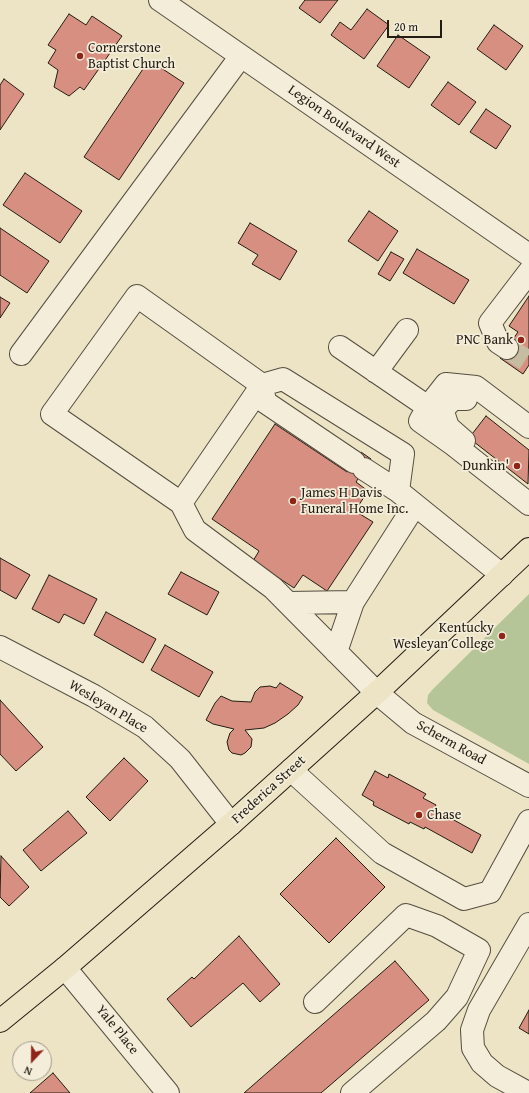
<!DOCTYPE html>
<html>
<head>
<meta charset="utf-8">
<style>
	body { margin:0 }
	#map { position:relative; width:529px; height:1093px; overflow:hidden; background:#ede4c6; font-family:"Gentium Book Plus",serif }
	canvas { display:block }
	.north { position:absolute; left:12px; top:1041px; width:40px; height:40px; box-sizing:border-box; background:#f3edda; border:1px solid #a0998a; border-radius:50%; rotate:202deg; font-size:11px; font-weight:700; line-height:16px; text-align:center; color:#231c13 }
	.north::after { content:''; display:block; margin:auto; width:14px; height:18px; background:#8f2418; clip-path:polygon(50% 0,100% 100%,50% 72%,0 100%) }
	.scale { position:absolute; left:387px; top:20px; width:55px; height:18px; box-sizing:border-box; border:2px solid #231c13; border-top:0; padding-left:5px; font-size:12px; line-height:14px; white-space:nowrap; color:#231c13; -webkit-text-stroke:3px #f3edda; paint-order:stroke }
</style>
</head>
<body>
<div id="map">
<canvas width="529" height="1093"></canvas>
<div class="north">N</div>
<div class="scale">20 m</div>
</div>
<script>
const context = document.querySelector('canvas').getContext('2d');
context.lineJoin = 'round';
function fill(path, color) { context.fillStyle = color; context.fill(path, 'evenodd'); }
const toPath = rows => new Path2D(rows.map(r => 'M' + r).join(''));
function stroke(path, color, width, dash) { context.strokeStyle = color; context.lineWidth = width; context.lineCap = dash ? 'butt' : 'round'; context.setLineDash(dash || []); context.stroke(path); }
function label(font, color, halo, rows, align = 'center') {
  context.font = font + ' "Gentium Book Plus",serif'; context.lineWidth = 3.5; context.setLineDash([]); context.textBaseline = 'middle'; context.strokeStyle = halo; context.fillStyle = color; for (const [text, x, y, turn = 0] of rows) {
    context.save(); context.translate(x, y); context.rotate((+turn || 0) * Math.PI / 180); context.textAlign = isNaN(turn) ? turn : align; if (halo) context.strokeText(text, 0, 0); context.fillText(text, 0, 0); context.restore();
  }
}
const green = toPath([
	[529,594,529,764,433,710,427,703,428,695,433,689]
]);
const building = toPath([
	[305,0,338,0,320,23,299,8,305,0],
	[367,9,389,25,364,59,331,35,340,22,351,30,367,9],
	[69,14,86,25,92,16,122,36,84,90,80,87,69,96,54,87,58,70,48,63,56,50,48,45,69,14],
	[494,25,523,46,506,70,477,49,494,25],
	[398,35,430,57,409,88,377,66,398,35],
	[149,60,184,83,119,180,84,157,149,60],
	[4,79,24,94,0,130,0,85,4,79],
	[448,82,476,102,459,125,431,105,448,82],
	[486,109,511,126,496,149,470,132,486,109],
	[25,173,82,211,60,243,3,205,25,173],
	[369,211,398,231,378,261,348,241,369,211],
	[250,223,297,251,280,280,252,264,258,255,238,243,250,223],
	[0,228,49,261,27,293,0,275,0,228],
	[417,249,469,280,454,304,403,273,417,249],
	[391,252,404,259,390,281,378,274,391,252],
	[529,296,529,365,523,374,500,358,518,332,509,326,529,296],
	[0,297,10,303,0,318,0,297],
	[486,416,529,450,528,484,469,438,486,416],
	[275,424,347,472,361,452,371,459,356,482,368,491,355,511,373,522,327,591,303,575,294,588,253,561,259,551,212,519,275,424],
	[0,558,30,575,16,599,0,590,0,558],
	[181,572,219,592,207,615,168,594,181,572],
	[49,575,97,599,84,624,64,614,59,623,32,609,49,575],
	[106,612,156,639,143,663,94,635,106,612],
	[165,645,213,672,199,697,151,670,165,645],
	[280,683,303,697,298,705,288,714,275,723,264,728,245,730,252,739,251,747,245,753,241,755,232,753,229,750,227,742,230,733,234,729,213,724,206,720,215,703,221,696,232,701,251,702,255,692,260,687,270,686,276,688,280,683],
	[0,700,43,747,16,771,0,754,0,700],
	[124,758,148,781,110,821,86,797,124,758],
	[375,771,388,778,389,774,426,794,423,798,436,805,434,809,481,835,472,853,425,827,424,829,410,822,409,824,373,805,374,802,362,795,375,771],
	[68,811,87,833,41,871,23,850,68,811],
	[336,838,385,887,329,943,280,894,336,838],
	[1,856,29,887,9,906,0,897,1,856],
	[239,936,280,984,260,1002,243,983,191,1027,167,999,192,977,194,979,239,936],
	[395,961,429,1000,321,1093,244,1093,395,961],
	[529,1010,529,1034,519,1028,529,1010],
	[53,1073,70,1093,30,1093,53,1073]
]);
const minorTunnel = toPath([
	[507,348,529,362]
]);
const minor = toPath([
	[160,0,529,255],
	[340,347,428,407],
	[507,348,498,342,490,323,529,272],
	[21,354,241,56],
	[376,372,407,330],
	[262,385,181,503,52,414,137,296,262,385,283,379,403,454,398,491],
	[262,385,265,402,354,462],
	[529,427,476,387,446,384,428,407,420,421,454,445,529,504],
	[464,441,448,427,443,412,445,407,453,399,466,399],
	[364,469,398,491,502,575],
	[181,503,195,530,273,588,377,693,413,723,529,786],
	[288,603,353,602,415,505],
	[0,647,94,696,145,727,180,759,231,824],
	[336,652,353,602],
	[291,770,382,853,464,899,490,892,529,821],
	[65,968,168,1093],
	[315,1002,406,915,437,926,479,950,457,997,436,1021,352,1093],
	[528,1093,497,1076,482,1063,473,1048,472,1030,479,1010,529,924]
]);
const major = toPath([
	[0,1021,65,968,231,824,384,686,529,549]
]);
const markers = [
	[80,56,4,"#8f2418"],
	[521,340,4,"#8f2418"],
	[517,466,4,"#8f2418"],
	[293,501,4,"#8f2418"],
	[502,636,4,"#8f2418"],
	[419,815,4,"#8f2418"]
];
const poiNames = [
	["Cornerstone",88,48],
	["Baptist Church",88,64],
	["PNC Bank",513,340,"right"],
	["Dunkin'",509,466,"right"],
	["James H Davis",301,493],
	["Funeral Home Inc.",301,509],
	["Kentucky",494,628,"right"],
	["Wesleyan College",494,644,"right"],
	["Chase",427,815]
];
const streetNames = [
	["Legion Boulevard West",344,127,35],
	["Wesleyan Place",108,707,31],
	["Scherm Road",451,743,29],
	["Frederica Street",269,790,-42],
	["Yale Place",117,1030,51]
];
fill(green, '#b6c597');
fill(building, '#d78f81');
stroke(building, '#231c13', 1);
stroke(minorTunnel, '#c5bca2', 22, [22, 11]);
stroke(minor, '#564e40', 24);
stroke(major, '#231c13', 24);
stroke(minor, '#f3edda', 22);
stroke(major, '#ede4c6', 22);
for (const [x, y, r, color] of markers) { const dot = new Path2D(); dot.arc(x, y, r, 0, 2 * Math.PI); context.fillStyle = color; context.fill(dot); stroke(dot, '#f3edda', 1.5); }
label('14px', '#231c13', '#f3edda', poiNames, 'left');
label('14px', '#231c13', '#f3edda', streetNames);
</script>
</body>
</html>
